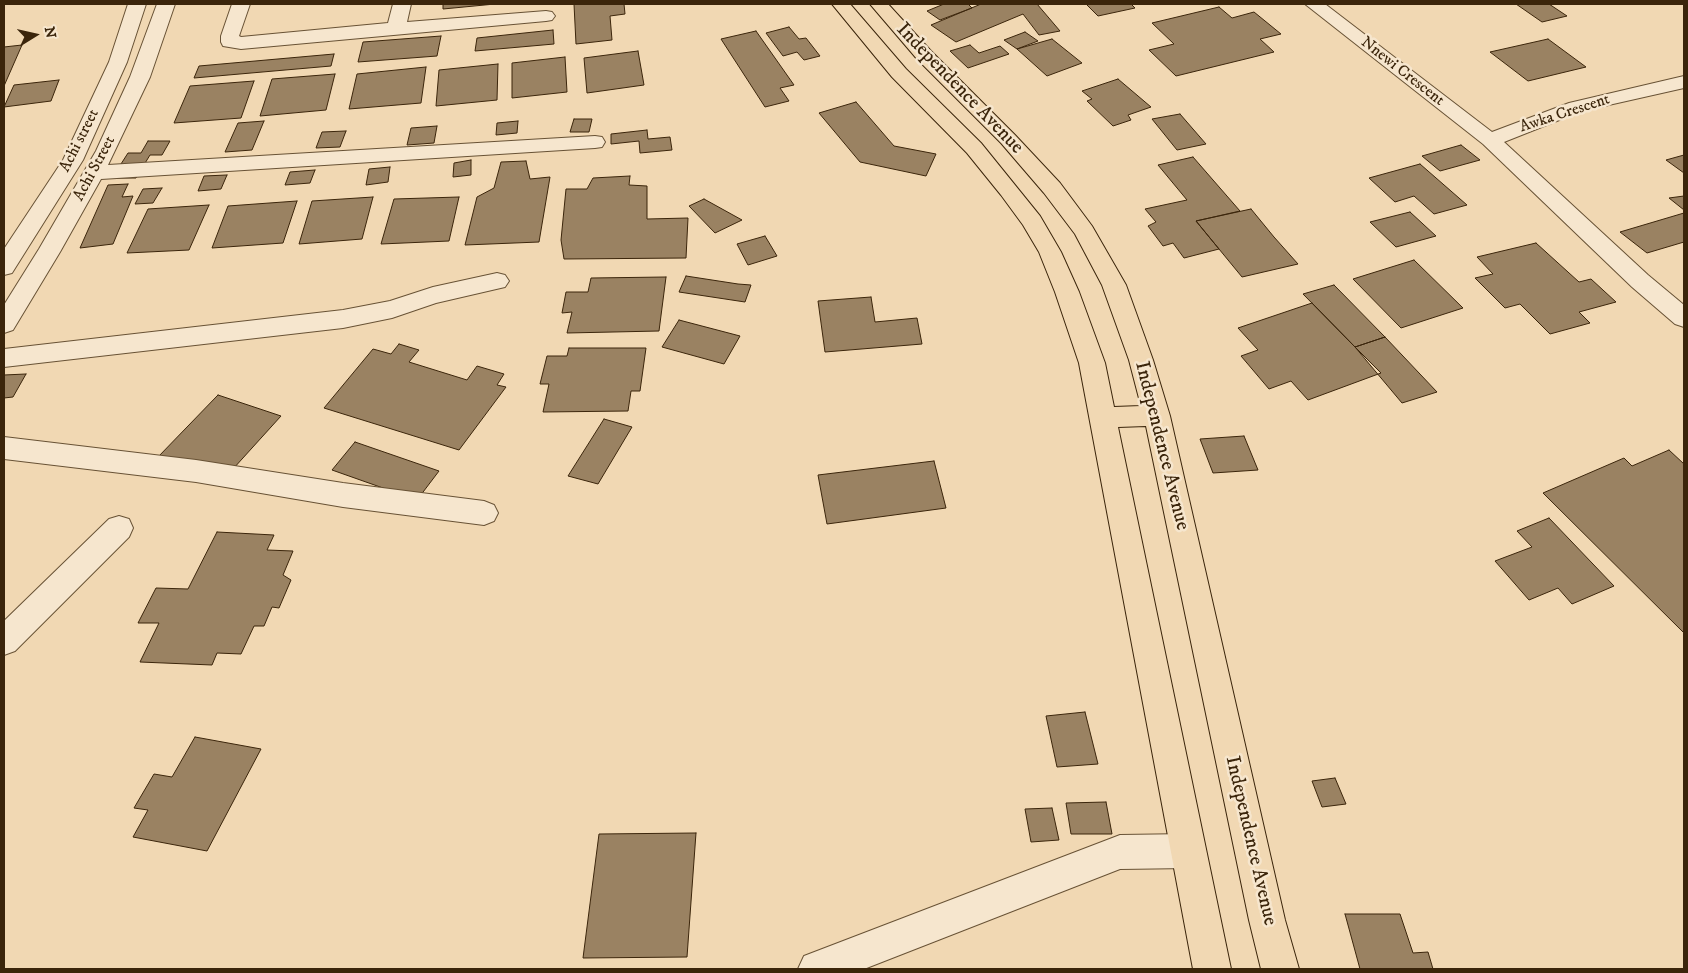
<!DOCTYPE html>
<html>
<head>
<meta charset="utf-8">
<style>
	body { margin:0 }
	#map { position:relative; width:1688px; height:973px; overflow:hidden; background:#f1d8b3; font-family:"IM FELL DW Pica",serif }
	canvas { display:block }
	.frame { position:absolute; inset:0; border:5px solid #3b250b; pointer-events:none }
	.north { position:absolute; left:10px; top:10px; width:50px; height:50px; -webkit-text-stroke:4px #f6e6ce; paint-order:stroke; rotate:80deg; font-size:14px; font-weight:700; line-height:20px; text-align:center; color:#3b250b }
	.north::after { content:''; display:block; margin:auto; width:18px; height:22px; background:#3b250b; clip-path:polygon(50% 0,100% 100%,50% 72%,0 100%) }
</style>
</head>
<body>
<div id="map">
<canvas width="1688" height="973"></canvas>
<div class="frame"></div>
<div class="north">N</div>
</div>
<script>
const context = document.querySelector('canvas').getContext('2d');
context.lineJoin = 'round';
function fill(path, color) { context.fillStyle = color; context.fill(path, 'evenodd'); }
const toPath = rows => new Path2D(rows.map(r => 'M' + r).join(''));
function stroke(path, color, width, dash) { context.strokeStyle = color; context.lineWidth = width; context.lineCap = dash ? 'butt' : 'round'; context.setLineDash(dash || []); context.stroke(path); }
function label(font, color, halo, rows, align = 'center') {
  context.font = font + ' "IM FELL DW Pica",serif'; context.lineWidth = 5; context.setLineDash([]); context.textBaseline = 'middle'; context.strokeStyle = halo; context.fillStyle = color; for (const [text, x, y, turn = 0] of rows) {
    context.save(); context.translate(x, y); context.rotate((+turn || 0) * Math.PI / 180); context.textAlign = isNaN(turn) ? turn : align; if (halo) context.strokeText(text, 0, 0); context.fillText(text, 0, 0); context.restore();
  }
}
const building = toPath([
	[443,4,495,4,443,9,443,4],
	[574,4,624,4,625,14,610,16,612,40,576,44,574,4],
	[944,4,968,4,972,8,940,20,927,11,944,4],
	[981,4,1037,4,1060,31,1039,35,1023,14,956,42,931,25,981,4],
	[1086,4,1131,4,1135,8,1098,16,1086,4],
	[1516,4,1549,4,1567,16,1542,22,1516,4],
	[1219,7,1232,18,1254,12,1281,34,1260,39,1274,52,1176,76,1149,50,1174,44,1152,23,1219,7],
	[789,27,799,39,806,38,820,56,804,60,797,52,783,56,766,33,789,27],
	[553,30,554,44,475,51,477,38,553,30],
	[756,31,794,85,780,88,789,101,765,107,721,39,756,31],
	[1025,32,1038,41,1017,49,1004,40,1025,32],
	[441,36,437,56,358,62,363,42,441,36],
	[1052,39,1082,63,1047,76,1017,49,1052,39],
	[1548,39,1586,67,1528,81,1490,52,1548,39],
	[22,45,4,86,4,47,22,45],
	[970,45,979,53,1000,46,1009,54,968,68,950,51,970,45],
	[638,51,644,85,587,93,584,58,638,51],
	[334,54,331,66,194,78,199,66,334,54],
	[565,57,567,92,512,98,512,63,565,57],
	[498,64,497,100,436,106,439,70,498,64],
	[426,67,421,103,349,109,357,74,426,67],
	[335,74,326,110,260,116,272,79,335,74],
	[1118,79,1151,107,1128,115,1131,120,1113,126,1087,101,1092,99,1082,91,1118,79],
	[59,80,51,101,4,107,14,85,59,80],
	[254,81,241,118,174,123,190,86,254,81],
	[856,102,894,146,936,154,926,176,860,162,819,113,856,102],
	[1180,114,1206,144,1177,150,1152,119,1180,114],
	[574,119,592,119,589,132,570,132,574,119],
	[264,121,252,150,225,152,238,123,264,121],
	[518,121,517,133,496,135,497,123,518,121],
	[437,126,434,143,407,145,411,128,437,126],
	[647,130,648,139,670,137,672,150,640,153,639,141,611,144,611,134,647,130],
	[346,131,340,147,316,148,322,132,346,131],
	[148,141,170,141,162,155,150,155,136,178,112,178,128,153,141,153,148,141],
	[1461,145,1480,160,1440,171,1422,156,1461,145],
	[1684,155,1684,173,1666,160,1684,155],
	[1193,157,1240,211,1196,221,1219,249,1184,258,1173,243,1163,246,1148,226,1156,222,1145,209,1187,200,1158,165,1193,157],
	[471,160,471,175,453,177,454,163,471,160],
	[526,161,530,179,550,177,539,242,465,245,477,197,494,188,501,162,526,161],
	[1420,164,1467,205,1434,214,1414,196,1395,202,1369,178,1420,164],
	[390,167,388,182,366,185,369,169,390,167],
	[315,170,310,183,285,185,290,172,315,170],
	[227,175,221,189,198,191,204,176,227,175],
	[630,176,629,185,647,186,647,219,688,218,686,258,564,259,561,240,566,189,587,189,593,178,630,176],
	[128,184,122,197,133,196,113,244,80,248,108,185,128,184],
	[162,188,153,203,135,204,143,189,162,188],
	[1684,196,1684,210,1669,198,1684,196],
	[373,197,362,239,299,244,312,201,373,197],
	[459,197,449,241,381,244,394,199,459,197],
	[704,199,742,220,715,233,689,206,704,199],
	[297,201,283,243,212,248,228,206,297,201],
	[209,205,189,250,127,253,148,209,209,205],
	[1251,209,1274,237,1298,264,1242,277,1196,221,1251,209],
	[1410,212,1436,236,1396,247,1370,222,1410,212],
	[1684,213,1684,242,1647,253,1620,232,1684,213],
	[765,236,777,256,748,265,737,244,765,236],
	[1536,243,1579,282,1591,279,1616,302,1579,312,1590,323,1550,334,1520,304,1505,308,1475,278,1493,274,1477,257,1536,243],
	[1414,260,1463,308,1401,328,1353,279,1414,260],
	[686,276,738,284,751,285,745,302,679,292,686,276],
	[666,277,659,331,567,333,572,312,562,313,566,292,588,292,591,278,666,277],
	[1334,285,1385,337,1355,347,1303,294,1334,285],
	[871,297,875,322,917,318,922,344,825,352,818,301,871,297],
	[1312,303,1355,347,1381,373,1308,400,1291,381,1269,389,1241,356,1258,350,1238,328,1312,303],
	[679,320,740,336,724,364,662,347,679,320],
	[1385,337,1437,392,1402,403,1355,347,1385,337],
	[399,344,419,350,409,362,467,380,477,366,504,374,497,385,506,387,459,450,324,408,373,349,391,354,399,344],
	[569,348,646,348,640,391,631,391,628,411,543,412,549,384,540,384,547,356,567,356,569,348],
	[26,374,13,397,4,398,4,375,26,374],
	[218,395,281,416,223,480,158,457,218,395],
	[604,419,632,427,598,484,568,476,604,419],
	[1244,436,1258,470,1213,473,1200,439,1244,436],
	[355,442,439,471,417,500,332,470,355,442],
	[1669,450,1684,464,1684,633,1543,493,1624,458,1632,466,1669,450],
	[934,461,946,508,827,524,818,475,934,461],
	[1549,518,1614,586,1572,604,1558,588,1529,600,1495,561,1532,547,1517,531,1549,518],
	[217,532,274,535,267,550,293,551,283,575,291,580,279,608,272,607,264,626,254,626,241,654,217,653,212,665,140,662,159,623,138,623,156,588,188,589,217,532],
	[1085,712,1098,764,1057,767,1046,716,1085,712],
	[195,737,261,749,207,851,133,837,148,810,134,808,154,774,172,777,195,737],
	[1335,778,1346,804,1322,807,1312,781,1335,778],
	[1106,802,1112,834,1071,834,1066,803,1106,802],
	[1052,808,1059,840,1031,842,1025,809,1052,808],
	[696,833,687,957,583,958,599,834,696,833],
	[1345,914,1400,914,1413,953,1428,952,1433,969,1360,969,1345,914]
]);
const minor = toPath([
	[128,4,146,4,127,62,83,160,12,273,4,275,4,249,63,160,109,62,128,4],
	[157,4,175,4,150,77,108,165,595,136,602,137,605,142,602,147,595,148,101,179,60,252,13,330,4,333,4,305,39,249,96,151,130,77,157,4],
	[232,4,250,4,239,36,241,37,388,23,393,4,411,4,407,22,546,11,552,12,555,16,552,20,546,21,241,49,223,46,221,42,221,36,232,4],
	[1305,4,1325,4,1492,132,1569,103,1684,76,1684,88,1582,111,1504,142,1648,275,1684,305,1684,327,1675,324,1632,287,1483,144,1305,4],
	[497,273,505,275,509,281,505,287,436,303,392,318,343,328,4,367,4,349,343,310,390,301,433,287,497,273],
	[4,437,196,460,343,483,484,501,494,505,498,513,494,521,484,525,343,507,196,482,4,459,4,437],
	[119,516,129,519,133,528,129,537,15,651,4,655,4,621,109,519,119,516],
	[1189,834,1201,839,1206,851,1201,863,1189,868,1120,869,864,969,798,969,804,956,1120,835,1189,834]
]);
const major = toPath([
	[832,4,850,4,906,69,981,143,1040,216,1061,252,1079,292,1105,363,1114,407,1141,406,1129,360,1102,285,1075,234,1044,193,1001,143,917,59,870,4,888,4,931,51,1015,135,1060,183,1092,226,1126,285,1153,360,1170,416,1285,920,1299,969,1261,969,1249,920,1146,426,1118,427,1231,969,1193,969,1079,363,1055,292,1039,252,1023,225,1001,195,967,153,892,77,832,4]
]);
const farStreetnames = [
	["Nnewi Crescent",1402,72,38],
	["Awka Crescent",1565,114,-18],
	["Achi street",80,141,-63],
	["Achi Street",95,169,-62]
];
const streetNames = [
	["Independence Avenue",959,89,46],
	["Independence Avenue",1161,446,76],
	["Independence Avenue",1250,841,77]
];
fill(building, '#9a8262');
stroke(building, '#3b250b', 1);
stroke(minor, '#685235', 2);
stroke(major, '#3b250b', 2);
fill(minor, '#f6e6ce');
fill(major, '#f1d8b3');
label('16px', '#3b250b', '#f6e6ce', farStreetnames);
label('20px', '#3b250b', '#f6e6ce', streetNames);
</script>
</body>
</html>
